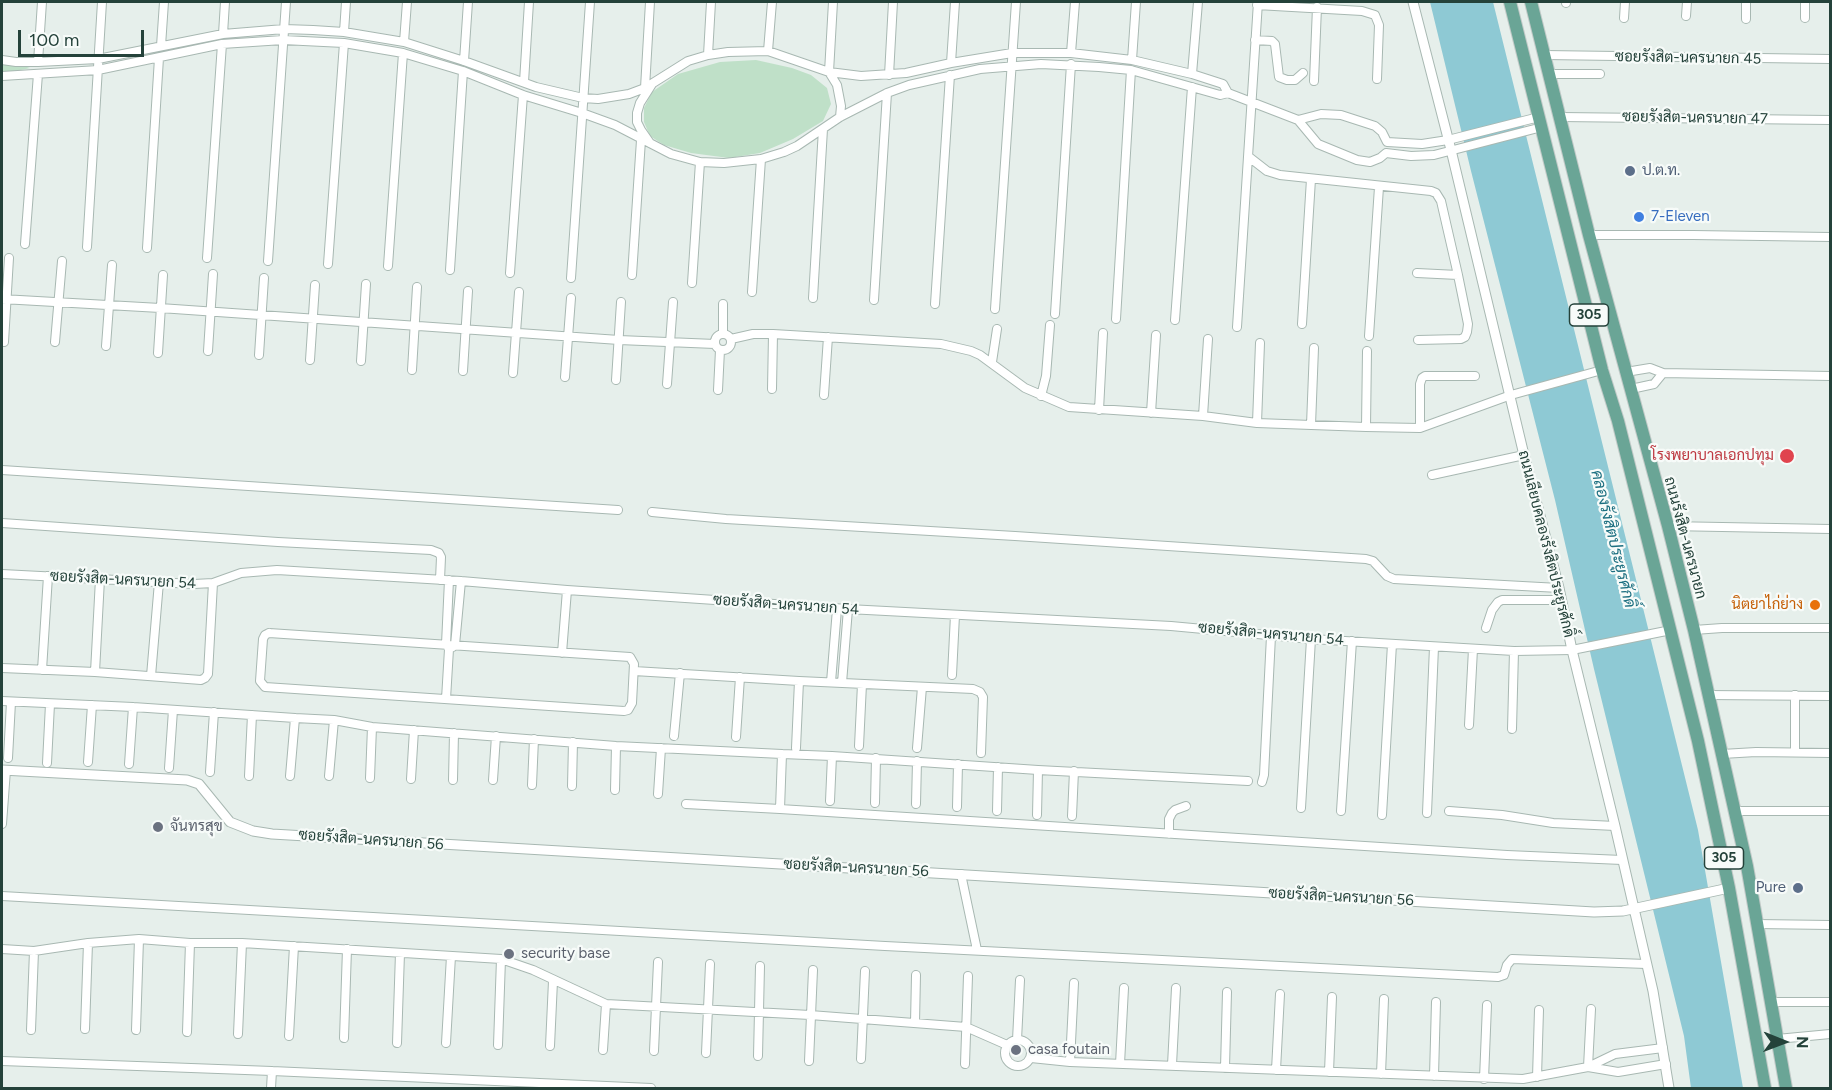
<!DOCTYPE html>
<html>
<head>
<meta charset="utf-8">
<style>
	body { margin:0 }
	#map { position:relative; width:1832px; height:1090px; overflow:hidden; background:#e6efeb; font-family:Figtree,sans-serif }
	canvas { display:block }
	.frame { position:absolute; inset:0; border:3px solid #24423a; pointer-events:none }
	.north { position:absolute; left:1754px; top:1012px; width:60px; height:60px; -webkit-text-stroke:4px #f7fbf9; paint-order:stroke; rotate:91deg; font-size:16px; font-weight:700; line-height:24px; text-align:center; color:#24423a }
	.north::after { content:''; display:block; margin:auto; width:21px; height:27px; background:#24423a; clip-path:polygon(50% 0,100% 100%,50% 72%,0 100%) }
	.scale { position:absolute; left:18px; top:30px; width:126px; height:27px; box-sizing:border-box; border:3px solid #24423a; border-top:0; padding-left:8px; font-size:18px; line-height:21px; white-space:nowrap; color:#24423a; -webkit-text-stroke:4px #f7fbf9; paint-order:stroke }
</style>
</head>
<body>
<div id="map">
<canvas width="1832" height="1090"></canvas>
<div class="frame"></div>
<div class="north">N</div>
<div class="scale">100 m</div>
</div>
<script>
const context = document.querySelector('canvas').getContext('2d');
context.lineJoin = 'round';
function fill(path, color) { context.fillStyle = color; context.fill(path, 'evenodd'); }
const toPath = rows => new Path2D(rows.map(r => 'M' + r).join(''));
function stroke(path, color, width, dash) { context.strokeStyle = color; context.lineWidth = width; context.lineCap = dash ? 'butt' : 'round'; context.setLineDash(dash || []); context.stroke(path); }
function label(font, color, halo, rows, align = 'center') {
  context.font = font + ' Figtree,Sarabun,sans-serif'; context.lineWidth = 4.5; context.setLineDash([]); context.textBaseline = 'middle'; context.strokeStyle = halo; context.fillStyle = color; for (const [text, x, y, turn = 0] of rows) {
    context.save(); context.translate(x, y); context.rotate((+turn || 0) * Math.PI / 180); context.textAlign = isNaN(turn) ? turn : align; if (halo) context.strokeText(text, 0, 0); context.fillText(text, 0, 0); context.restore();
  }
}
const green = toPath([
	[2,59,30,68,2,74],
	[756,60,792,68,811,75,827,88,831,104,823,121,793,139,760,153,729,158,691,153,664,145,650,136,644,122,644,108,652,92,678,74,720,62]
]);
const water = toPath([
	[1430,2,1493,2,1698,830,1743,1088,1691,1088,1684,1036,1594,669,1555,500,1471,171]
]);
const minor = toPath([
	[833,2,829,72,837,85,841,106,840,117],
	[1566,2,1566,3],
	[1805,2,1805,18],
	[1257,5,1362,11,1375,15,1379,25,1377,79],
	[1686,16,1687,2],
	[1624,18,1625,2],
	[1746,19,1746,2],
	[344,32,346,2],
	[223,34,225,2],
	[1255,40,1272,41,1275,44,1279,77,1287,80,1295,80,1303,73],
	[404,42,407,2],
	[161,46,164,2],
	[768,51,772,2],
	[1071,53,1075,2],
	[708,55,711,2],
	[1545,55,1830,59],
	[2,60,16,62,38,62,98,59,223,34,284,29,313,30,344,32,404,42,464,61,536,87,583,98,598,99,629,94,645,88,688,61,708,55,728,52,768,51,829,72,861,76,906,73,951,63,1012,53,1071,53,1132,60,1192,74,1223,84,1228,93,1298,120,1318,144,1357,160,1370,162,1380,158,1386,153,1411,156,1434,155,1542,127],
	[1132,60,1136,2],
	[464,61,468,2],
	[38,62,42,2],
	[951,63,955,2],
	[1192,74,1198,2],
	[1549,74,1600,74],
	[889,75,893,2],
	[2,76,98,70,222,44,283,40,344,43,403,53,463,71,523,95,582,113,615,125,671,154,700,162,724,163,761,159,784,152,797,146,840,117,887,93,909,85,980,69,1041,64,1099,67,1131,70,1220,95,1228,93],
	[1314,81,1317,7],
	[524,82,529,2],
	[645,88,650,2],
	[1560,117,1830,120],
	[1298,120,1321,114,1341,115,1375,126,1382,132,1387,142,1422,144,1448,140,1539,117],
	[650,143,641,130,637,122,637,113,640,103,652,84],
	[1249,157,1267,171,1280,175,1431,191,1436,193,1441,201,1458,275,1468,324,1467,332,1465,337,1461,339,1418,340],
	[1589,235,1693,235,1830,237],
	[25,244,38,74],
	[87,247,102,2],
	[147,248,159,58],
	[207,258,222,44],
	[268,261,286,2],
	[328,264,344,43],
	[388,266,403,53],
	[450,270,463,71],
	[510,273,523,95],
	[1417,273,1458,275],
	[632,275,641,140],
	[571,278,590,2],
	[692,283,700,162],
	[752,292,761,159],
	[813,298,823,129],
	[2,299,160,308,619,340,715,344],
	[874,300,887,93],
	[935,304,950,75],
	[995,309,1016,2],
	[1055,314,1071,64],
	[1116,319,1131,70],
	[1175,320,1192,87],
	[1302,324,1311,179],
	[1237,327,1258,2],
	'715 342a8 8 0 1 1 16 0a8 8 0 1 1-16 0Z',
	[723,334,723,304],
	[1369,336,1379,187],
	[731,339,753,334,773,334,941,344,971,351,980,355,1025,388,1069,407,1203,416,1257,423,1366,427,1420,428,1511,395,1602,370],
	[4,342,9,258],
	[55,342,62,261],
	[106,346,112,265],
	[208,351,213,274],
	[158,353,163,275],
	[259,355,264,278],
	[310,360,315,285],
	[361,361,366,284],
	[992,362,997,329],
	[412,370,417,287],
	[463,371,468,291],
	[1626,372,1650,368,1663,373,1830,376],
	[513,373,519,292],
	[565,377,571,298],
	[616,380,621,302],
	[667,384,673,302],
	[772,389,773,334],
	[1631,389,1654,384,1663,373],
	[718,390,720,350],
	[824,395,828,337],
	[1041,396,1046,376,1050,325],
	[1099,410,1103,333],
	[1151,413,1156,335],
	[1203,416,1208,339],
	[1257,423,1260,343],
	[1311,425,1314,348],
	[1366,427,1367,351],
	[1420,428,1420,384,1422,378,1425,376,1475,376],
	[2,470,618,510],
	[1432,475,1524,455],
	[652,512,726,519,1015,536,1366,559,1373,561,1387,576,1394,579,1559,588],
	[2,523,278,542,431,550,439,553,441,557,440,580],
	[1668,526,1830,529],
	[2,574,194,584,213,583,241,573,277,570,461,581,567,590,848,609,1171,626,1311,639,1514,651,1572,650,1671,630],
	[1486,628,1492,610,1498,602,1502,600,1562,600],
	[1694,630,1722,628,1830,628],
	[269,633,630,657,634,664,632,703,628,710,624,711,265,687,260,681,263,639,265,635,269,633],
	[453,647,455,645,461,581],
	[562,653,567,590],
	[2,668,95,672,201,680,205,678,208,674,213,583],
	[42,670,48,576],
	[634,671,799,681,973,689,980,692,983,697,981,753],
	[95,672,100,579],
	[952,675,955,615],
	[151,676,159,582],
	[831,682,837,609],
	[842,683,848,609],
	[1707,695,1830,696],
	[446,699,449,649,446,644,449,580],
	[2,701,133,707,295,718,334,720,372,727,616,746,782,754,780,809,1507,855,1622,860],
	[1469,725,1473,649],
	[1512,729,1514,651],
	[674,736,680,673],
	[736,737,740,677],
	[859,746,862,684],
	[796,748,799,681],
	[917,748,922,687],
	[1795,752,1795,695],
	[782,754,832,756,1038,770,1248,781],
	[1722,754,1756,752,1830,753],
	[8,758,11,702],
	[88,762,92,705],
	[47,763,50,704],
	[129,764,133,707],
	[169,768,173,710],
	[210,772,214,712],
	[249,776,252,715],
	[290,776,295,718],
	[329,776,334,720],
	[370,778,372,727],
	[411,779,414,730],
	[453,780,454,733],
	[493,780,496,736],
	[1262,782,1264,775,1271,636],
	[532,785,534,739],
	[572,786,573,742],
	[615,790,616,746],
	[658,794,661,748],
	[830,801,832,756],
	[875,803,876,758],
	[686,804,780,809],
	[916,804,917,761],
	[957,807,958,764],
	[1301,808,1311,639],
	[997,811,998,767],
	[1341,811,1352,641],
	[1449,811,1502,815,1553,823,1615,826],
	[1734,811,1830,811],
	[1427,813,1434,647],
	[1037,815,1038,770],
	[1382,815,1392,644],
	[1072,816,1074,771],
	[2,824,6,770],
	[1169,834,1169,819,1172,813,1175,810,1186,806],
	[961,874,977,950],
	[2,896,885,946,1498,977,1504,975,1507,965,1512,959,1646,964],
	[1757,924,1830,925],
	[2,949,34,951,88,943,139,939,190,943,242,943,501,959,533,970,606,1004,810,1015,966,1027,1007,1045],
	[1771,1002,1830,1002],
	[915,1023,916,975],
	[85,1029,88,943],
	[31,1030,34,951],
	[136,1030,139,939],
	[187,1032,190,943],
	[238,1034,242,943],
	[289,1036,294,946],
	[344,1038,347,949],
	[1777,1039,1830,1034],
	'1005 1053a13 13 0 1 1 26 0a13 13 0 1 1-26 0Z',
	[1017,1040,1020,980],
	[397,1043,400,953],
	[446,1043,451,956],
	[498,1045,501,959],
	[550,1046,553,981],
	[603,1050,606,1004],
	[654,1051,658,962],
	[706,1053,710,964],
	[758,1056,760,966],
	[1031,1058,1070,1062,1523,1079,1588,1067,1615,1054,1663,1048],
	[861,1059,865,971],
	[2,1061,272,1071,651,1088],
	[809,1061,813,970],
	[1070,1062,1074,983],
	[965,1064,968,976],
	[1120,1064,1124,988],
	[1172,1065,1176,988],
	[1588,1067,1618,1072,1666,1064],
	[1588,1067,1591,1009],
	[1225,1068,1227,992],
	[1276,1070,1280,994],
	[1329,1072,1332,997],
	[1381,1074,1384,999],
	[1434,1076,1436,1002],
	[1537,1077,1539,1010],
	[1484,1079,1487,1005],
	[271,1088,272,1071]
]);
const tertiary = toPath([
	[1413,2,1451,150,1524,455,1559,588,1572,650,1615,826,1653,991,1669,1088],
	[2,770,187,780,199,784,230,822,253,831,272,834,1594,912,1623,911,1729,888]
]);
const primary = toPath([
	[1510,2,1602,370,1618,421,1698,741,1729,888,1765,1088],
	[1531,2,1589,235,1668,526,1694,630,1747,866,1786,1088]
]);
const markers = [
	[1630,171,6,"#5c6f8a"],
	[1639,217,6,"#3f7fe0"],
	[1787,456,8,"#e0444e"],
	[1815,605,6,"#e8710a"],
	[158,827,6,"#6b7280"],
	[1798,888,6,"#5c6f8a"],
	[509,954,6,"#6b7280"],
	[1016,1050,6,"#6b7280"]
];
const shields = [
	[1589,315,39],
	[1724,858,39]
];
const shieldNames = [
	["305",1589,315],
	["305",1724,858]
];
const streetNames = [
	["ซอยรังสิต-นครนายก 45",1688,58,1],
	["ซอยรังสิต-นครนายก 47",1695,118,1],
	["ถนนรังสิต-นครนายก",1685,538,75],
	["ถนนเลียบคลองรังสิตประยูรศักดิ์",1546,544,76],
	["ซอยรังสิต-นครนายก 54",123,580,3],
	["ซอยรังสิต-นครนายก 54",786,605,4],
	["ซอยรังสิต-นครนายก 54",1271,634,5],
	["ซอยรังสิต-นครนายก 56",371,840,4],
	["ซอยรังสิต-นครนายก 56",856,868,3],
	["ซอยรังสิต-นครนายก 56",1341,897,3]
];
const serviceNames = [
	["ป.ต.ท.",1642,171],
	["Pure",1786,888,"right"]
];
const shopNames = [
	["7-Eleven",1651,217]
];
const healthNames = [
	["โรงพยาบาลเอกปทุม",1774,456]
];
const foodNames = [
	["นิตยาไก่ย่าง",1803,605]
];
const worshipNames = [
	["จันทรสุข",170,827],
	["security base",521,954],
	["casa foutain",1028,1050]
];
const waterNames = [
	["คลองรังสิตประยูรศักดิ์",1613,539,76]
];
fill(green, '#bfe0c8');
fill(water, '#8ec9d4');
stroke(minor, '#a8b8b2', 10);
stroke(tertiary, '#a8b8b2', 11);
stroke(primary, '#c2cac8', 14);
stroke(minor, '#fff', 8);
stroke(tertiary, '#fff', 9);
stroke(primary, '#6aa596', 12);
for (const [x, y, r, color] of markers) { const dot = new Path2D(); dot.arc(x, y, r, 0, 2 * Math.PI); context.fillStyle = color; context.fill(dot); stroke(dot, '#f7fbf9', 2); }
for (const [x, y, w] of shields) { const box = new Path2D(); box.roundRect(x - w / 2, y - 11, w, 22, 4.5); context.fillStyle = '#f7fbf9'; context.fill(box); stroke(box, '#24423a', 1.5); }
label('bold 14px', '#24423a', null, shieldNames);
label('15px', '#24423a', '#f7fbf9', streetNames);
label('15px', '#4e5e75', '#f7fbf9', serviceNames, 'left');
label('15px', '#366cbe', '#f7fbf9', shopNames, 'left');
label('15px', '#be3a42', '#f7fbf9', healthNames, 'right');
label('15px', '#c56008', '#f7fbf9', foodNames, 'right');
label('15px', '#5b616d', '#f7fbf9', worshipNames, 'left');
label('italic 16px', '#1c6f80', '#f7fbf9', waterNames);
</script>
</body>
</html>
